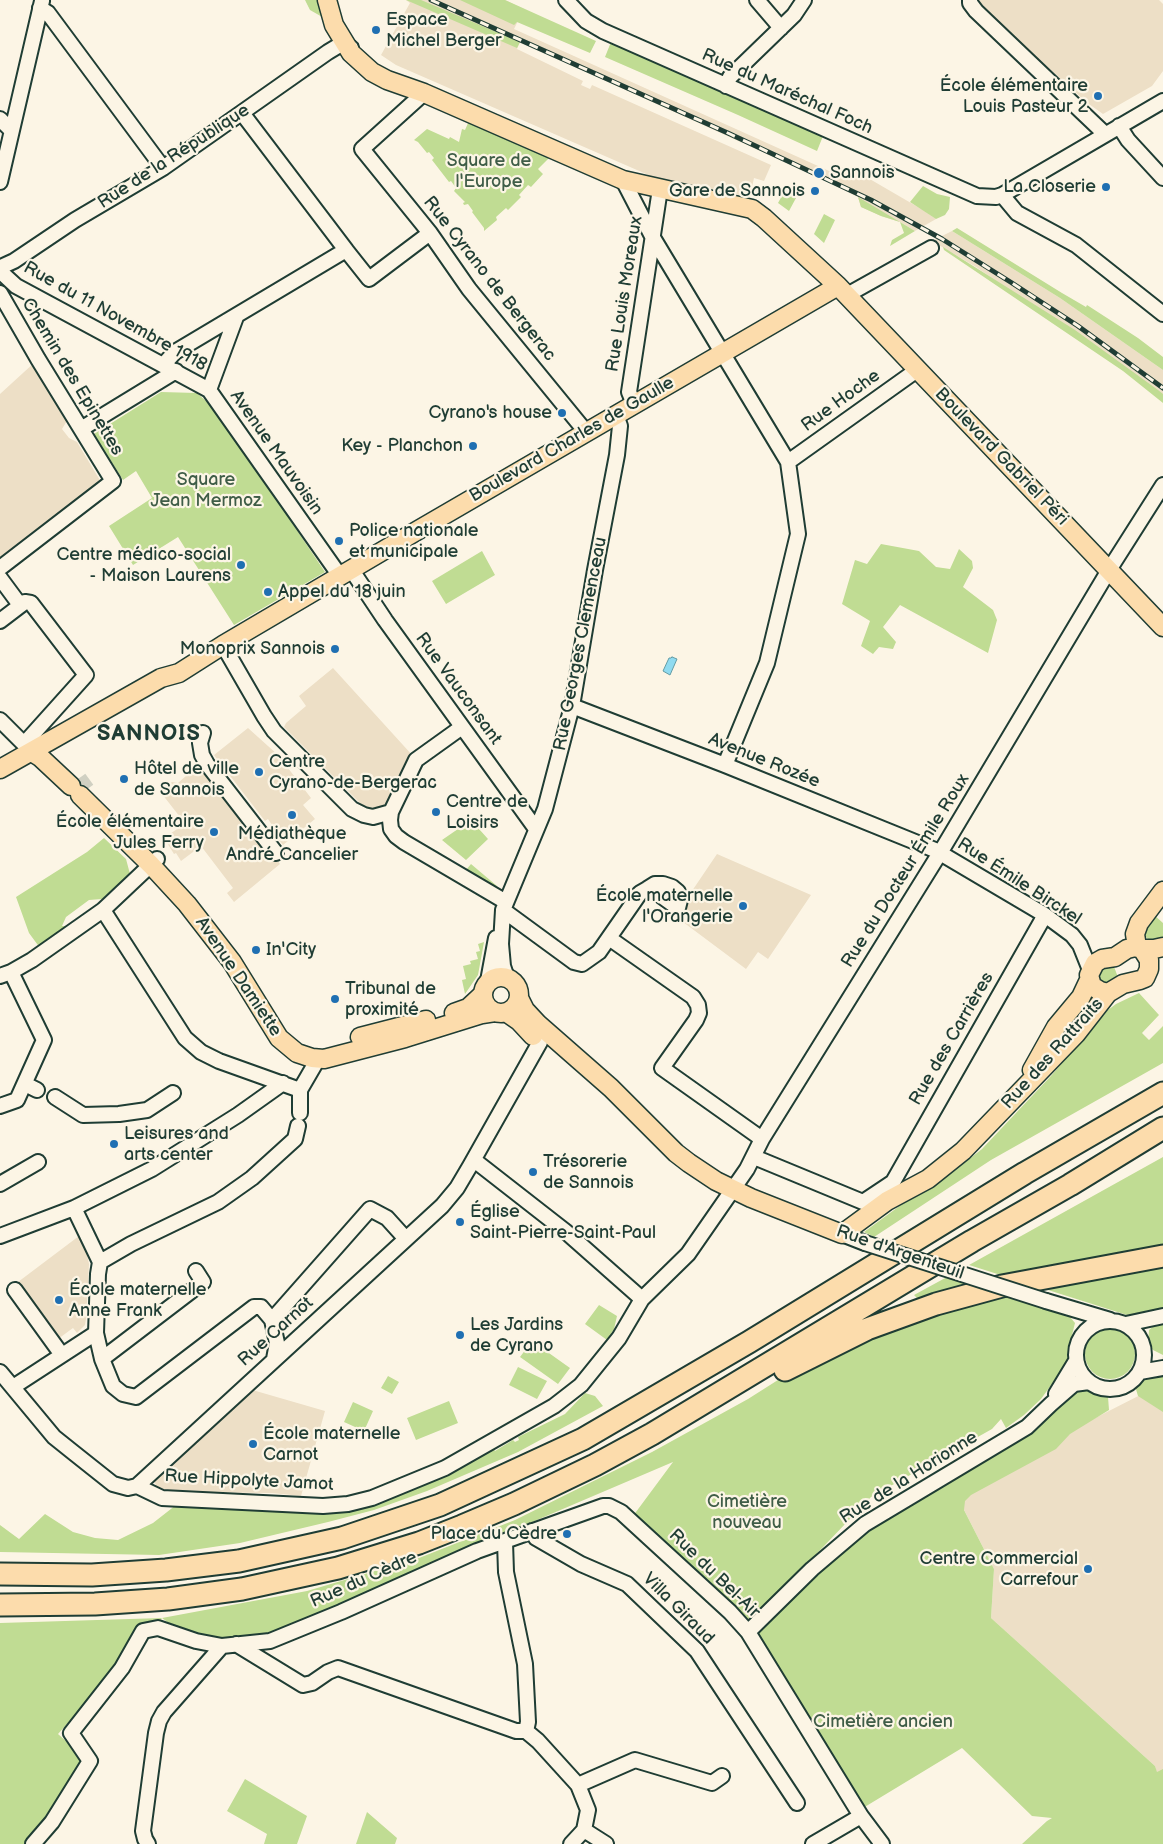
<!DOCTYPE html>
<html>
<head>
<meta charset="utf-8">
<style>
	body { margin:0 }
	canvas { display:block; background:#fcf5e5 }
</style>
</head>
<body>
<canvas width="1163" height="1844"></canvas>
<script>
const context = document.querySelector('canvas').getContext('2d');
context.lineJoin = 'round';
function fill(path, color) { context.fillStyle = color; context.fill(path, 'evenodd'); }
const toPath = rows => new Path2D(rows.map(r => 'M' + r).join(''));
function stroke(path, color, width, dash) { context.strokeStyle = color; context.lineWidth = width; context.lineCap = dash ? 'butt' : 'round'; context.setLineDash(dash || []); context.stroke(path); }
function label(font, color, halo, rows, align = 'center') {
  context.font = font + ' "Balsamiq Sans",sans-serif'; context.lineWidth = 4.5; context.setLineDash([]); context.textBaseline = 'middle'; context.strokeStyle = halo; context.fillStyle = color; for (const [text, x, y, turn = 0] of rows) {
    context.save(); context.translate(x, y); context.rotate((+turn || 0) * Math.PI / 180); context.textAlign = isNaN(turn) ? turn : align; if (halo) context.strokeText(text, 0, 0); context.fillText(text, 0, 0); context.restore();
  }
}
const built = toPath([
	[406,0,505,0,524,9,514,29,838,175,842,167,868,178,923,210,936,219,915,231,900,222,881,216,861,207,858,197,820,178,520,42,517,49,583,81,581,85,590,89,592,85,771,165,764,181,754,178,750,197,653,177,396,65,381,55,410,3],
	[979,0,1159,0,1163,4,1163,71,1152,86,1103,114,1086,102,980,6],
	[952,231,1060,298,1163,370,1163,400,1134,377,976,267,932,241],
	[35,362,68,419,62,429,69,438,77,442,101,482,0,560,0,394],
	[333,668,413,756,389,803,381,809,370,810,364,807,284,727,286,723,306,706,299,696],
	[248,728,278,755,311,798,303,805,315,819,283,845,272,831,274,828,268,819,265,821,214,755],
	[196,767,205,767,280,864,234,902,227,893,233,888,201,846,181,861,176,853,174,854,164,838,180,827,176,822,180,817,162,794,172,786,170,783,172,782,178,783],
	[717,854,811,895,768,959,758,952,746,969,675,916],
	[79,1236,86,1251,89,1264,86,1319,85,1325,77,1333,73,1328,58,1339,18,1282],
	[1163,1356,1163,1796,1155,1766,991,1618,994,1569,954,1490,1152,1389],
	[249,1389,325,1411,301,1496,272,1493,170,1492,157,1488,153,1478]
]);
const green = toPath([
	[305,0,320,0,324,18,310,10],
	[406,0,421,0,520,42,517,48],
	[460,0,505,0,596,41,590,53,517,22,514,25],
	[611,42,823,136,817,151,738,115,605,57],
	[469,121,549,158,538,169,543,174,531,187,528,185,519,195,521,197,508,210,506,208,496,217,497,220,484,231,484,228,472,212,473,211,468,204,464,205,463,203,465,202,454,191,456,188,451,181,449,182,432,160,434,158,429,152,427,153,418,142,414,140,427,129,449,139,450,137,459,142,462,129,465,130],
	[923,186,937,194,950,197,949,209,945,215,936,219,910,202],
	[784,192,796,198,789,211,778,203],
	[858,197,900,222,915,231,890,246,892,240,904,233,900,222,881,216,861,207],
	[824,214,835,220,824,243,814,234],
	[957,228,1062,293,1086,307,1087,305,1138,338,1163,357,1163,370,1060,298,952,231],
	[943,247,1075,330,1158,390,1163,394,1163,403,1123,371,944,250],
	[161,392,197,393,216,410,325,572,234,625,178,537,133,565,109,526,152,498,136,471,123,480,94,434],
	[881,544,919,551,936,567,950,569,959,549,972,561,973,568,963,587,993,610,997,620,988,653,900,605,883,627,896,642,893,649,879,647,873,654,861,646,870,621,842,604,855,560,867,564],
	[482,551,495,575,446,604,432,581],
	[471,820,488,839,466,860,442,840],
	[104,838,126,859,130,874,102,899,89,900,66,917,62,926,69,926,40,948,29,933,16,897,87,852],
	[471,864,497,886,498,886,495,887,466,870],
	[1153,914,1163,923,1163,941,1151,942,1144,935,1145,925],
	[484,942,478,975,465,994,462,980,466,979,463,966,471,964,470,961,478,959,476,952,480,951,478,944],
	[1113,964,1119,980,1111,985,1102,984,1097,978,1098,969],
	[1139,993,1159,1015,1142,1033,1149,1040,1163,1026,1163,1063,991,1160,874,1237,864,1232,905,1202,935,1186,982,1149,1050,1077,1108,1010,1116,1004],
	[1163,1157,1163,1308,1127,1315,969,1265],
	[947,1277,977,1286,921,1302,914,1295],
	[996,1292,1058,1313,1070,1317,1075,1323,1070,1343,1069,1356,1062,1370,1041,1399,1024,1415,1006,1428,1001,1419,992,1429,871,1497,755,1618,747,1619,633,1516,673,1462,422,1569,280,1633,208,1653,162,1618,58,1734,87,1760,35,1844,0,1844,0,1623,162,1618,307,1591,419,1558,515,1520,652,1452,748,1399,830,1347],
	[599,1305,617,1316,614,1329,607,1340,585,1324],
	[1163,1321,1163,1355,1153,1350,1148,1344,1149,1330,1157,1323],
	'1085 1354a25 25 0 1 1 50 0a25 25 0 1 1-50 0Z',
	[532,1341,570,1368,558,1384,520,1357],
	[518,1367,547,1381,537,1399,509,1385],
	[1163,1371,1163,1412,1138,1396,1135,1386,1139,1380,1151,1372],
	[388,1376,399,1382,392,1394,381,1388],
	[1084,1385,1104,1393,1108,1397,1109,1410,1070,1434,1056,1449,971,1495,965,1501,964,1510,994,1569,991,1618,1155,1766,1157,1772,1163,1769,1163,1844,1022,1844,1047,1821,1052,1818,1032,1816,962,1748,863,1808,757,1633,818,1571,867,1531],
	[585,1393,595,1396,603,1406,518,1452,427,1491,374,1510,328,1522,240,1543,159,1555,0,1552,0,1525,19,1539,45,1514,73,1532,95,1538,118,1540,153,1523,176,1505,300,1512,337,1510,493,1448,495,1451,513,1440,515,1442,519,1440,518,1437,565,1414],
	[449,1401,458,1423,416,1440,407,1418],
	[353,1402,373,1411,364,1431,344,1422],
	[245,1779,307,1816,297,1844,264,1844,267,1834,227,1811],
	[367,1812,397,1838,395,1844,356,1844]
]);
const water = toPath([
	[672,657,677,659,670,675,663,671,669,658,671,658,672,657]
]);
const majorTunnel = toPath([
	[78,779,86,790]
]);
const minor = toPath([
	[566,0,586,21,603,31,977,196,996,197,1002,195,1163,101],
	[757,0,781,28],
	[970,0,970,3,976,11,1105,134],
	[40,8,48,13,163,168],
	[726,86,730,77,794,15,804,0],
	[424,93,362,149,430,233,469,289,586,432],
	[0,119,11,130],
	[1119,126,1128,140,1163,178],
	[623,180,652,236,788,462,798,534,767,663,725,765],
	[0,182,42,1],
	[1002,195,1017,213,1076,245,1163,314],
	[346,250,369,279,430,233],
	[3,266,14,261,75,220,163,168,328,52,343,43,351,48],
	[4,275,16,286,209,390,340,576],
	[0,293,38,359,113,481,0,568],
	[847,295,931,248],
	[164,364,175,352,346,250,242,113],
	[209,390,236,317],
	[634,404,629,392,660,189],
	[81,429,176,371],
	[788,462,917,370],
	[351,569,385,620,536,829],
	[0,578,20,605],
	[0,621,25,602,31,603,86,675,24,744],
	[223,645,264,716,274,731,352,809,364,815,373,817,391,812],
	[572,706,725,765,935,850,1045,915,1072,935,1080,945,1090,970],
	[0,720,30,750],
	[462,727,416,760,391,812,390,820,391,829,396,836,404,842,506,902],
	[203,733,200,743,202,755,207,764,276,853],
	[103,910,185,1038,201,1052,219,1061,300,1090,318,1059],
	[503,910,574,962,582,964,599,952,640,893,647,889,655,884,663,884,672,887,678,892,680,900,678,908,653,890,647,889],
	[609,938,693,997,698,1005,699,1013,696,1020,662,1068,762,1139],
	[0,976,11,972,32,960,103,910,157,859],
	[507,978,503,966,501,944,503,910,545,809,572,706,595,570,617,455,620,426,616,415],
	[488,981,496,938],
	[25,1084,37,1090],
	[55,1097,83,1115,119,1114,147,1110,173,1093],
	[0,1106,17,1100,44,1040,11,972],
	[300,1113,300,1090],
	[754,1157,863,1202,893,1182,1045,915],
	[474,1160,565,1231,642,1299],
	[0,1184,38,1162],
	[74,1208,100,1262],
	[842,1234,865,1243],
	[0,1236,74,1208,152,1169,238,1115,283,1083],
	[15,1290,62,1355],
	[1046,1301,1110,1320],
	[272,1320,370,1209,387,1218,406,1239],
	'1076 1355a34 34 0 1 1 68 0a34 34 0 1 1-68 0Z',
	[1126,1324,1163,1316],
	[102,1359,203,1282,196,1271],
	[274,1359,277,1343,272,1320,261,1307,254,1307,136,1397,123,1394,113,1386,102,1359,96,1333,98,1274,100,1262,131,1244,218,1202,252,1178,295,1139,298,1126],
	[0,1372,54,1437,74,1453,113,1484,128,1488,137,1486,442,1206,457,1188,470,1166,540,1042,538,1024],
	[1140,1372,1163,1368],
	[13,1387,96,1333],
	[1056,1394,1076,1361],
	[137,1486,162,1498,323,1506,348,1504,372,1498,445,1468,554,1406,581,1385,619,1338,642,1299,688,1254,747,1169,762,1139,943,848,1109,570,1163,485],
	[532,1531,536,1538,581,1564,627,1584,697,1651,797,1803],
	[505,1542,506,1572,525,1664,528,1722,526,1731],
	[748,1632,812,1569,865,1524,1027,1427,1051,1404,1074,1384,1089,1382],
	[236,1644,303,1685,312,1683,328,1672,338,1668,516,1731,526,1731],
	[526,1731,538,1741,578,1785,588,1810,584,1830,571,1844],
	[578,1785,635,1760,712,1783,722,1776],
	[584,1830,606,1844],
	[33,1844,52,1822,90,1761,71,1733,122,1668,143,1631,158,1628,196,1641,222,1646,270,1641,341,1612,477,1551,603,1506,609,1506,621,1512,730,1612,748,1632,861,1816,882,1844],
	[148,1844,145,1839,143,1831,156,1733,159,1721,164,1712,222,1646],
	[813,1844,861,1816]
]);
const major = toPath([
	[327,0,334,25,351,53,372,72,387,80,424,93,623,180,752,209,764,218,838,286,1163,627],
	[32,752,40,757,71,786],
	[0,769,161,678,179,673,223,645,408,536,838,286],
	[80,795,151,865,187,904,232,962,279,1038,297,1053,312,1058,324,1059,405,1038,482,1014,495,1012],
	[1135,947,1142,949,1149,960,1149,969,1145,978,1140,980,1123,984,1108,993,1100,991,1092,986,1089,975,1095,963,1102,959,1115,957,1127,949,1135,947],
	[1137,947,1135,934,1139,923,1163,891],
	[1142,949,1154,949,1163,947],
	'483 995a18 18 0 1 1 36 0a18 18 0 1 1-36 0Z',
	[519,998,525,1010,538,1024,611,1088,676,1153,689,1163,716,1181,751,1198,842,1234,887,1201,928,1179,963,1151,1076,1034,1108,993],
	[506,1012,519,1021,533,1036],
	[454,1013,468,1008,482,995],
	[360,1037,426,1020],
	[1032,1070,1056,1027,1081,997,1089,980]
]);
const highway = toPath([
	[785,1370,867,1329,936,1304,1002,1286,1163,1256],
	[0,1574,92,1575,166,1570,239,1561,342,1538,440,1505,583,1439,749,1342,1025,1173,1163,1093],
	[0,1605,95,1604,168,1599,242,1589,338,1568,419,1543,462,1526,514,1504,595,1465,652,1434,972,1241,1070,1185,1163,1128]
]);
const rail = toPath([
	[431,0,730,134,871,200,942,239,1012,283,1078,326,1163,388]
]);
const minorBridge = toPath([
	[865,1243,1046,1301]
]);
const markers = [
	[376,30,5,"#1f6fb2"],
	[1098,96,5,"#1f6fb2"],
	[819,173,6,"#1f6fb2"],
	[1106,187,5,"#1f6fb2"],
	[815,191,5,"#1f6fb2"],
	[562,413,5,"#1f6fb2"],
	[473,446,5,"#1f6fb2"],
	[339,541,5,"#1f6fb2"],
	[241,565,5,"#1f6fb2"],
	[268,592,5,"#1f6fb2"],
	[335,649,5,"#1f6fb2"],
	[259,772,5,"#1f6fb2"],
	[124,779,5,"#1f6fb2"],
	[436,812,5,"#1f6fb2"],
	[292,815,5,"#1f6fb2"],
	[214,832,5,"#1f6fb2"],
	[743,906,5,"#1f6fb2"],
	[256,950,5,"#1f6fb2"],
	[335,999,5,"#1f6fb2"],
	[114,1144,5,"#1f6fb2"],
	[533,1172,5,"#1f6fb2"],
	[460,1222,5,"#1f6fb2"],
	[59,1300,5,"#1f6fb2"],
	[460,1335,5,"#1f6fb2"],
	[253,1444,5,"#1f6fb2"],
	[567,1534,5,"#1f6fb2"],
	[1088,1569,5,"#1f6fb2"]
];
const poiNames = [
	["Espace",386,20],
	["Michel Berger",386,41],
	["École élémentaire",1088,86,"right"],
	["Louis Pasteur 2",1088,107,"right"],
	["Sannois",830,173],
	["La Closerie",1096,187,"right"],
	["Gare de Sannois",805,191,"right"],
	["Cyrano's house",552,413,"right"],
	["Key - Planchon",463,446,"right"],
	["Police nationale",349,531],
	["et municipale",349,552],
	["Centre médico-social",231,555,"right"],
	["- Maison Laurens",231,576,"right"],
	["Appel du 18 juin",278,592],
	["Monoprix Sannois",325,649,"right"],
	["Centre",269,762],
	["Cyrano-de-Bergerac",269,783],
	["Hôtel de ville",134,769],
	["de Sannois",134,790],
	["Centre de",446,802],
	["Loisirs",446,823],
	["École élémentaire",204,822,"right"],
	["Jules Ferry",204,843,"right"],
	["Médiathèque",292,834,"center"],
	["André Cancelier",292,855,"center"],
	["École maternelle",733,896,"right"],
	["l'Orangerie",733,917,"right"],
	["In'City",266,950],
	["Tribunal de",345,989],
	["proximité",345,1010],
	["Leisures and",124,1134],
	["arts center",124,1155],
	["Trésorerie",543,1162],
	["de Sannois",543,1183],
	["Église",470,1212],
	["Saint-Pierre-Saint-Paul",470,1233],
	["École maternelle",69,1290],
	["Anne Frank",69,1311],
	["Les Jardins",470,1325],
	["de Cyrano",470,1346],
	["École maternelle",263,1434],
	["Carnot",263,1455],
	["Place du Cèdre",557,1534,"right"],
	["Centre Commercial",1078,1559,"right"],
	["Carrefour",1078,1580,"right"]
];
const streetNames = [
	["Rue du Maréchal Foch",787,92,24],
	["Rue de la République",174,157,-33],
	["Rue Cyrano de Bergerac",489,279,52],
	["Rue Louis Moreaux",625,294,-81],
	["Rue du 11 Novembre 1918",115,317,29],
	["Chemin des Epinettes",72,377,59],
	["Rue Hoche",841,401,-36],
	["Boulevard Charles de Gaulle",572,440,-30],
	["Avenue Mauvoisin",276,453,55],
	["Boulevard Gabriel Péri",1001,457,46],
	["Rue Georges Clemenceau",581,644,-79],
	["Rue Vauconsant",458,689,54],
	["Avenue Rozée",764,761,22],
	["Rue du Docteur Émile Roux",906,871,-58],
	["Rue Émile Birckel",1019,882,33],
	["Avenue Damiette",238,977,56],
	["Rue des Carrières",952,1039,-60],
	["Rue des Rattraits",1053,1054,-48],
	["Rue d'Argenteuil",900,1253,19],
	["Rue Carnot",276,1332,-42],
	["Rue de la Horionne",909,1478,-32],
	["Rue Hippolyte Jamot",249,1481,3],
	["Rue du Bel-Air",714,1574,44],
	["Rue du Cèdre",364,1580,-24],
	["Villa Giraud",678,1609,45]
];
const parkNames = [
	["Square de",489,161],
	["l'Europe",489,182],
	["Square",206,480],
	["Jean Mermoz",206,501],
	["Cimetière",747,1502],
	["nouveau",747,1523],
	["Cimetière ancien",883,1722]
];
const districtNames = [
	["SANNOIS",149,734]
];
fill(built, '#eddfc6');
fill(green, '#c0dc93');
fill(water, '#90dbf0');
stroke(water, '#639ca5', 1);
stroke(majorTunnel, '#d0d0c2', 18, [18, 9]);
stroke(minor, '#1f3d34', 18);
stroke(major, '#1f3d34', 21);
stroke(highway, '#1f3d34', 25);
stroke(minor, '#fcf5e5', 14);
stroke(major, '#fcdcac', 18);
stroke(highway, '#fcdcac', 21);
stroke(rail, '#1f3d34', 5);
stroke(rail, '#fcf5e5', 3, [9]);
stroke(minorBridge, '#1f3d34', 18, []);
stroke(minorBridge, '#fcf5e5', 14);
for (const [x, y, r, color] of markers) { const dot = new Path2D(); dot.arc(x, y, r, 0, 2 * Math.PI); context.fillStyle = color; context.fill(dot); stroke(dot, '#fcf5e5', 2); }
label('18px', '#1f3d34', '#fcf5e5', poiNames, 'left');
label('18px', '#1f3d34', '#fcf5e5', streetNames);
label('18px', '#3f5d47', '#fcf5e5', parkNames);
context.letterSpacing = '1px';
label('bold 22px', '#1f3d34', '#fcf5e5', districtNames);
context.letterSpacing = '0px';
</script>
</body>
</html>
